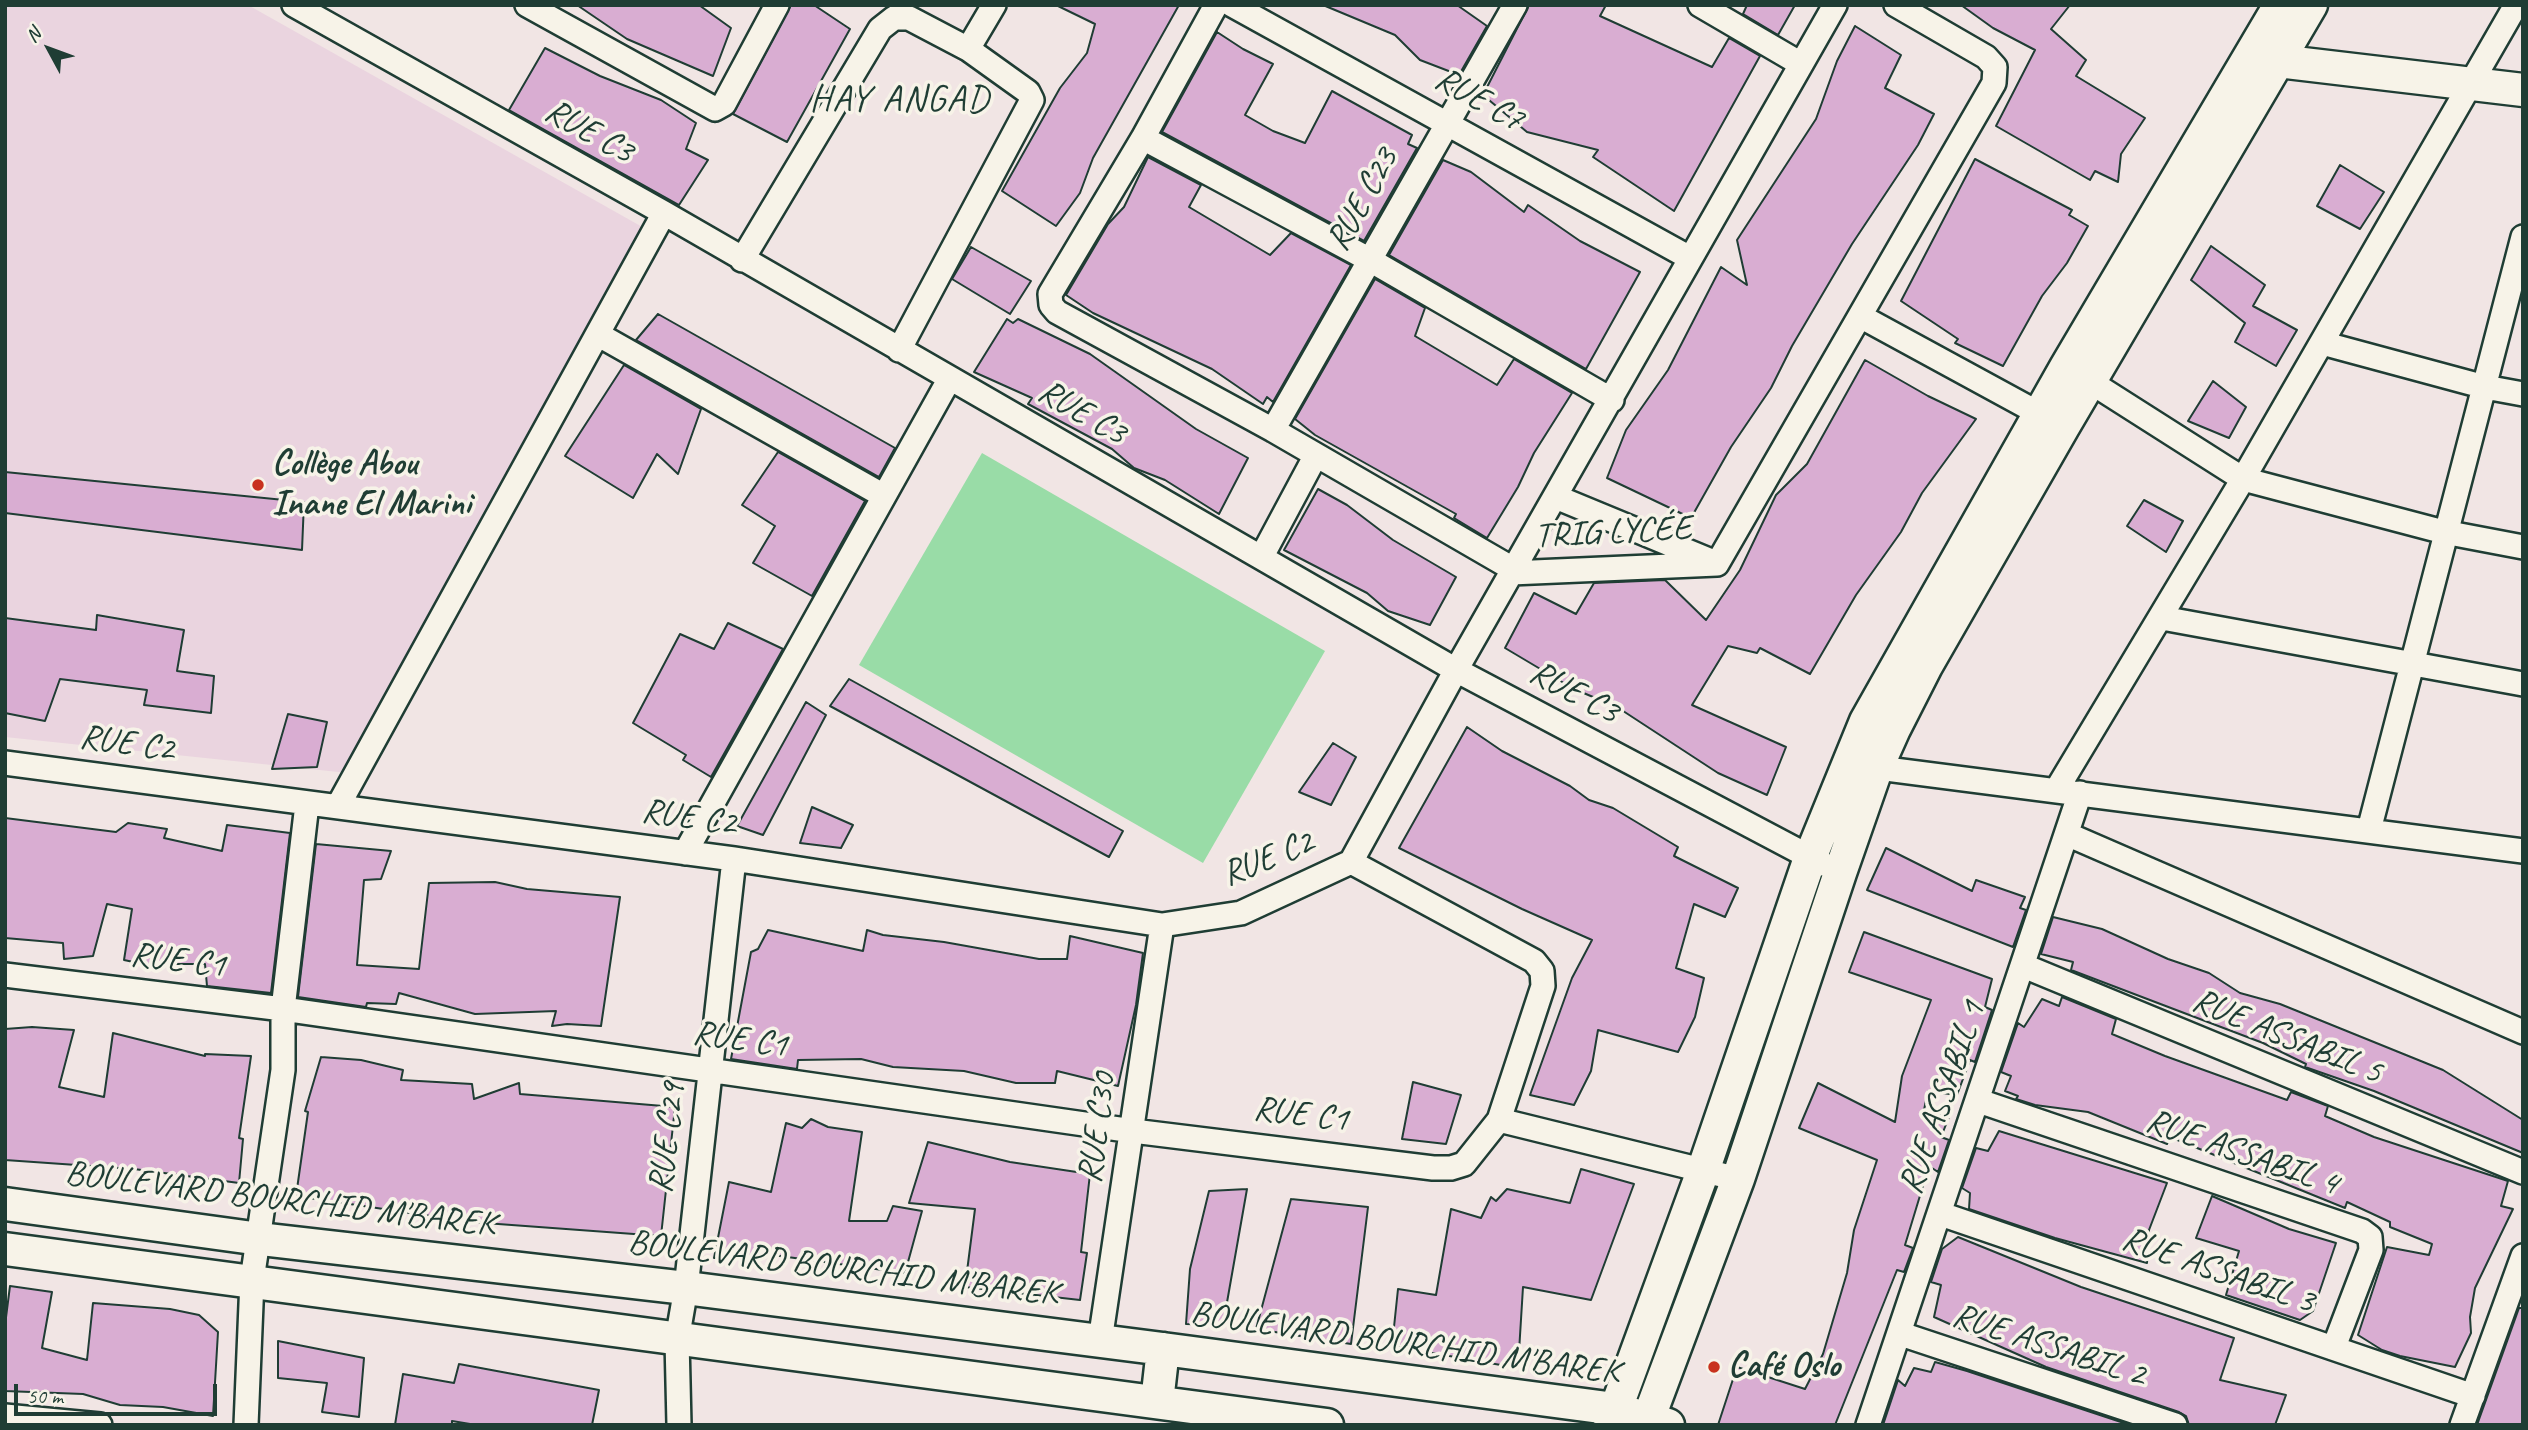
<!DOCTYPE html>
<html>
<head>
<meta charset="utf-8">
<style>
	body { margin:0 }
	#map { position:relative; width:2528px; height:1430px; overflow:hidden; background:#f1e5e4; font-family:Caveat,sans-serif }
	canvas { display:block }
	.frame { position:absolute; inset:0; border:7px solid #1f3d34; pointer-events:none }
	.north { position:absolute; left:14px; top:14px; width:70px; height:70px; -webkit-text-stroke:5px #f7f3e8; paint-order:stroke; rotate:311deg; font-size:19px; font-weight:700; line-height:28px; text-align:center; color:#1f3d34 }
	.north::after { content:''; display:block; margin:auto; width:24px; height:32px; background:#1f3d34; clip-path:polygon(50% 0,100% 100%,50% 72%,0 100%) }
	.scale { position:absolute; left:14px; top:1384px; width:203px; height:32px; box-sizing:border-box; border:4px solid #1f3d34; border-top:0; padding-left:9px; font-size:21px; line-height:24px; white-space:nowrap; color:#1f3d34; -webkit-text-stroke:5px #f7f3e8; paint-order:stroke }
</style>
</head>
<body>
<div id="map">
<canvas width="2528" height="1430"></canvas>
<div class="frame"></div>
<div class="north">N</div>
<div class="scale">50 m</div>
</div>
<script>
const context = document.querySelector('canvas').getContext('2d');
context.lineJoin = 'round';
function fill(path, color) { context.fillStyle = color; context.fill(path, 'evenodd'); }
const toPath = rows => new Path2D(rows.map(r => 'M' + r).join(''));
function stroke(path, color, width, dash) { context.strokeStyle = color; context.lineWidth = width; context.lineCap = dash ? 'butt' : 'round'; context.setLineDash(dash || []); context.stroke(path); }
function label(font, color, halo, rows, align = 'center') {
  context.font = font + ' Caveat,sans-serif'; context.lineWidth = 7; context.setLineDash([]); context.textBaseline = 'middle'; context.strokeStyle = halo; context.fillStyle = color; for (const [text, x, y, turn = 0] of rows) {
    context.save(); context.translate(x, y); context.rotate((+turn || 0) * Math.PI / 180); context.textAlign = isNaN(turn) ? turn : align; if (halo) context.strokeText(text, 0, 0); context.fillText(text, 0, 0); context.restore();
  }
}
const built = toPath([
	[5,5,248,5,653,233,348,773,5,737]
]);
const green = toPath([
	[982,453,1325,651,1203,863,859,665]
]);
const building = toPath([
	[577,5,699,5,731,28,713,76,627,39,577,5],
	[791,5,814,5,850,29,787,142,733,114,791,5],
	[1056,5,1179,5,1093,158,1080,193,1056,226,1002,191,1060,88,1087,53,1095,24,1056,5],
	[1323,5,1457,5,1487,26,1459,75,1420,60,1395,35,1323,5],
	[1529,5,1606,5,1600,16,1712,67,1729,38,1760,56,1674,211,1593,157,1598,150,1527,132,1483,95,1529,5],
	[1747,5,1795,5,1778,35,1743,14,1747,5],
	[1961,5,2070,5,2051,29,2086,60,2076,76,2145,118,2121,154,2118,182,2095,171,2090,180,1996,126,2035,50,1993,28,1961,5],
	[1855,26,1901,55,1885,88,1934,114,1918,145,1852,244,1792,346,1771,388,1731,447,1691,518,1607,478,1626,430,1668,370,1721,267,1747,285,1737,240,1816,119,1837,61,1855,26],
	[1217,32,1243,49,1273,64,1245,115,1273,131,1305,143,1332,91,1412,135,1408,144,1417,148,1364,241,1162,132,1217,32],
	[545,48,600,76,661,100,696,123,686,149,708,160,679,205,509,110,545,48],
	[1148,157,1201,185,1189,207,1270,255,1291,233,1351,265,1273,402,1267,397,1263,404,1212,369,1093,313,1066,295,1108,224,1124,207,1148,157],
	[1975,159,2072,210,2069,215,2088,226,2067,263,2042,296,2003,366,1955,343,1958,339,1901,301,1975,159],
	[1443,160,1471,172,1524,212,1528,205,1580,241,1640,272,1586,369,1389,255,1443,160],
	[2340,165,2384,192,2360,229,2317,206,2340,165],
	[2211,246,2265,285,2253,306,2297,330,2276,366,2235,342,2245,323,2191,280,2211,246],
	[971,247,1031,281,1010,314,952,279,971,247],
	[1375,279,1425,308,1415,336,1497,385,1514,359,1572,393,1534,453,1518,487,1487,538,1454,518,1456,514,1315,435,1295,419,1375,279],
	[658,314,895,448,879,477,636,340,658,314],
	[1007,319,1013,323,1018,319,1090,354,1196,429,1248,458,1219,514,1165,480,1134,468,1112,449,1028,404,1032,398,974,372,1007,319],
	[1865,360,1928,396,1976,419,1922,493,1901,532,1856,595,1810,674,1760,648,1757,653,1728,646,1692,705,1786,747,1767,795,1718,773,1617,707,1574,689,1505,648,1534,593,1576,614,1594,583,1665,580,1706,620,1740,570,1776,495,1807,464,1865,360],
	[624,365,701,409,678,474,657,454,633,498,565,456,624,365],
	[2213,381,2246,407,2229,438,2188,421,2213,381],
	[778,452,865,501,812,596,753,563,775,526,742,505,778,452],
	[5,472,304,502,302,550,5,513,5,472],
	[1318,489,1347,505,1393,540,1456,577,1430,625,1388,611,1367,593,1284,550,1318,489],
	[2144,500,2183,521,2166,552,2127,526,2144,500],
	[97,615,184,630,177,671,214,676,211,713,144,705,147,690,60,679,45,721,5,713,5,618,96,630,97,615],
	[728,623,783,649,711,777,683,760,686,755,633,723,680,634,714,649,728,623],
	[849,679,1123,831,1109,857,830,706,849,679],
	[806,702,826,715,763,835,737,826,806,702],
	[288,714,327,722,317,767,272,769,288,714],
	[1467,727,1502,751,1570,786,1589,800,1613,808,1678,847,1674,856,1738,888,1725,917,1694,904,1676,968,1704,978,1695,1017,1678,1052,1598,1030,1591,1071,1574,1105,1530,1095,1572,978,1592,940,1522,909,1399,848,1467,727],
	[1333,743,1356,757,1331,805,1299,792,1333,743],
	[812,807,853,825,841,848,800,843,812,807],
	[5,818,116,832,128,823,167,829,164,838,222,851,227,825,290,833,271,993,207,986,205,964,143,964,124,960,132,909,107,904,93,956,64,959,63,943,5,938,5,818],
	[316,844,391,851,381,879,364,880,357,965,419,969,429,883,495,882,527,889,620,897,601,1026,567,1024,552,1026,556,1011,475,1014,399,993,396,1004,367,1003,366,1007,298,997,316,844],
	[1886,848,1972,891,1976,880,2025,897,2020,908,2026,910,2013,947,1867,890,1886,848],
	[2053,917,2102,929,2168,959,2209,973,2240,993,2280,1004,2443,1070,2523,1120,2523,1153,2374,1091,2305,1067,2306,1064,2263,1043,2071,970,2073,962,2041,954,2053,917],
	[768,930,863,951,867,930,883,935,944,942,1039,959,1067,959,1070,936,1143,953,1136,1005,1118,1086,1057,1071,1055,1083,1016,1083,964,1071,893,1067,861,1059,798,1060,797,1069,731,1059,751,952,758,949,768,930],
	[1864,932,1992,979,1985,1007,1992,1010,1975,1062,1970,1060,1957,1095,1928,1091,1924,1110,1949,1117,1941,1137,1949,1140,1938,1172,1929,1166,1905,1245,1913,1248,1904,1272,1897,1270,1835,1425,1718,1425,1737,1367,1805,1389,1823,1354,1847,1273,1854,1230,1877,1160,1799,1128,1818,1083,1895,1122,1902,1076,1931,1000,1849,972,1864,932],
	[2062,997,2116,1019,2112,1034,2165,1056,2287,1100,2291,1092,2328,1106,2325,1116,2374,1137,2508,1181,2501,1206,2513,1209,2475,1288,2470,1317,2471,1333,2455,1367,2400,1356,2382,1350,2358,1335,2387,1247,2429,1255,2432,1244,2390,1227,2390,1222,2347,1202,2345,1208,2170,1137,2167,1144,2088,1112,2035,1105,2016,1099,2018,1096,2005,1091,2011,1076,2001,1072,2018,1023,2024,1027,2042,999,2059,1006,2062,997],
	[32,1027,74,1030,59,1087,104,1097,113,1033,205,1056,205,1054,251,1056,239,1138,243,1139,239,1183,134,1169,5,1160,5,1029,32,1027],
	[321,1057,361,1060,403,1070,401,1080,472,1084,474,1099,519,1083,520,1094,675,1107,661,1236,471,1222,296,1196,308,1112,305,1111,321,1057],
	[1413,1082,1461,1095,1446,1144,1402,1139,1413,1082],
	[811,1119,828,1127,862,1132,849,1221,887,1221,893,1206,922,1211,905,1273,758,1253,757,1258,714,1258,729,1182,771,1192,786,1123,802,1128,811,1119],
	[1999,1131,2167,1183,2149,1230,2147,1263,2055,1238,1969,1209,1970,1193,1962,1188,1976,1148,1988,1151,1999,1131],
	[928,1142,1010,1162,1090,1174,1081,1252,1087,1253,1080,1300,965,1287,975,1209,909,1203,928,1142],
	[1581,1169,1634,1184,1591,1300,1523,1287,1518,1368,1392,1346,1398,1289,1436,1295,1451,1209,1481,1218,1491,1197,1496,1201,1507,1189,1570,1203,1581,1169],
	[1247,1189,1223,1325,1186,1324,1190,1269,1209,1191,1247,1189],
	[2212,1196,2289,1229,2336,1243,2313,1311,2300,1320,2226,1295,2239,1251,2196,1238,2212,1196],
	[1291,1199,1368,1207,1351,1344,1256,1329,1291,1199],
	[1958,1237,2081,1287,2234,1338,2220,1380,2286,1395,2275,1425,2189,1425,2186,1416,2179,1412,2046,1367,1934,1317,1941,1285,1931,1282,1942,1249,1958,1237],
	[10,1286,52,1292,42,1348,87,1360,93,1303,170,1309,199,1315,218,1332,213,1416,163,1407,120,1405,83,1394,5,1391,5,1325,10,1286],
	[2519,1308,2523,1308,2523,1425,2477,1425,2519,1308],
	[278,1341,364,1358,359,1417,322,1412,327,1383,278,1378,278,1341],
	[1935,1362,1967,1371,2130,1425,1883,1425,1898,1380,1905,1386,1914,1368,1931,1372,1935,1362],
	[459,1364,599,1390,592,1425,476,1425,452,1421,452,1425,395,1425,403,1374,454,1383,459,1364]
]);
const street = toPath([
	[294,5,664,213,1456,670,1823,864],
	[527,5,715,109,724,104,777,5],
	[1216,5,1143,138,1050,294,1051,305,1057,312,1273,430,1513,569],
	[1232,5,1690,258],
	[1700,5,1801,64],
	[968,49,994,5],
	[1143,138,1370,260,1612,400],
	[742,260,880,29,894,18,909,18,968,49,1028,92,1032,100,899,350],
	[1860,316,2051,420],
	[599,335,884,496],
	[2322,343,2485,387,2523,394],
	[2078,374,2243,479,2444,532,2523,547],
	[1273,430,1515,5],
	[1556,497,1711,561],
	[1262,556,1316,455],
	[1717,564,1994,83,1995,67,1986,57,1896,5],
	[1511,573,1717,564],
	[2162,618,2523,684],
	[5,763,734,859,1162,925,1241,913,1351,862],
	[1863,766,2523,851],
	[2057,789,2243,479,2516,5],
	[338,806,664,213],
	[2369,830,2523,237],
	[2069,835,2523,1032],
	[685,853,950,378],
	[1351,862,1456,670,1835,5],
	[2024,966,2523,1172],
	[5,975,283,1009,1133,1131,1433,1168,1451,1168,1464,1164,1499,1120,1543,986,1542,971,1534,961,1351,862],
	[1979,1101,2362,1231,2370,1237,2371,1250,2334,1347],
	[1499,1120,1738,1179],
	[1941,1214,2473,1396],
	[1901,1334,2175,1425],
	[1100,1341,1162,925],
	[5,1416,100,1425],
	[246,1425,252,1280,283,1070,283,1009,307,804],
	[679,1425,677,1340,686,1288,734,859],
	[1868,1425,2080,793],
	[2462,1425,2523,1256]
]);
const secondary = toPath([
	[2261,59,2523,90],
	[5,1204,260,1239,686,1288,1163,1349,1615,1409,1668,1425],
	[5,1249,1327,1425],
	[1157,1402,1163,1349],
	[1610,1425,1703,1171,1810,858,1866,721,2066,367,2280,5],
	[1646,1425,1738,1179,1840,873,1877,767,1894,729,1926,666,2063,427,2311,5]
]);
const markers = [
	[258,485,7,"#c8321e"],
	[1714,1367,7,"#c8321e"]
];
const streetNames = [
	["RUE C7",1479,100,29],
	["RUE C3",589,132,29],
	["RUE C23",1363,200,-61],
	["RUE C3",1082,413,30],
	["TRIG LYCÉE",1613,533,-3],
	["RUE C3",1574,693,28],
	["RUE C2",127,744,8],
	["RUE C2",689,818,8],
	["RUE C2",1268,859,-22],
	["RUE C1",178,961,7],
	["RUE ASSABIL 5",2287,1037,22],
	["RUE C1",740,1040,8],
	["RUE ASSABIL 1",1943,1098,-71],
	["RUE C1",1301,1115,7],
	["RUE C30",1098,1128,-82],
	["RUE C29",668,1138,-83],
	["RUE ASSABIL 4",2242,1153,19],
	["BOULEVARD BOURCHID M'BAREK",280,1200,7],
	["BOULEVARD BOURCHID M'BAREK",843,1269,7],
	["RUE ASSABIL 3",2218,1271,19],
	["BOULEVARD BOURCHID M'BAREK",1405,1344,8],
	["RUE ASSABIL 2",2049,1346,18]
];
const poiNames = [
	["Collège Abou",272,465],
	["Inane El Marini",272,505],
	["Café Oslo",1728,1367]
];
const neighbourhoodNames = [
	["HAY ANGAD",900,100]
];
fill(built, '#ead4df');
fill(green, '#99dca7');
fill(building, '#d9add2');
stroke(building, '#1f3d34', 2);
stroke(street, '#1f3d34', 28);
stroke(secondary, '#1f3d34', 37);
stroke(street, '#f7f3e8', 23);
stroke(secondary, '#f7f3e8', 32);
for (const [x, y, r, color] of markers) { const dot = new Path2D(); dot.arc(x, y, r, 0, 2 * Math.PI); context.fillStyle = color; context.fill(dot); stroke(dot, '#f7f3e8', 2.5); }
label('35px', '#1f3d34', '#f7f3e8', streetNames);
label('bold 35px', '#1f3d34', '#f7f3e8', poiNames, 'left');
context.letterSpacing = '2px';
label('37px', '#1f3d34', '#f7f3e8', neighbourhoodNames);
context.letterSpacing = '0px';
</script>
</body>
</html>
